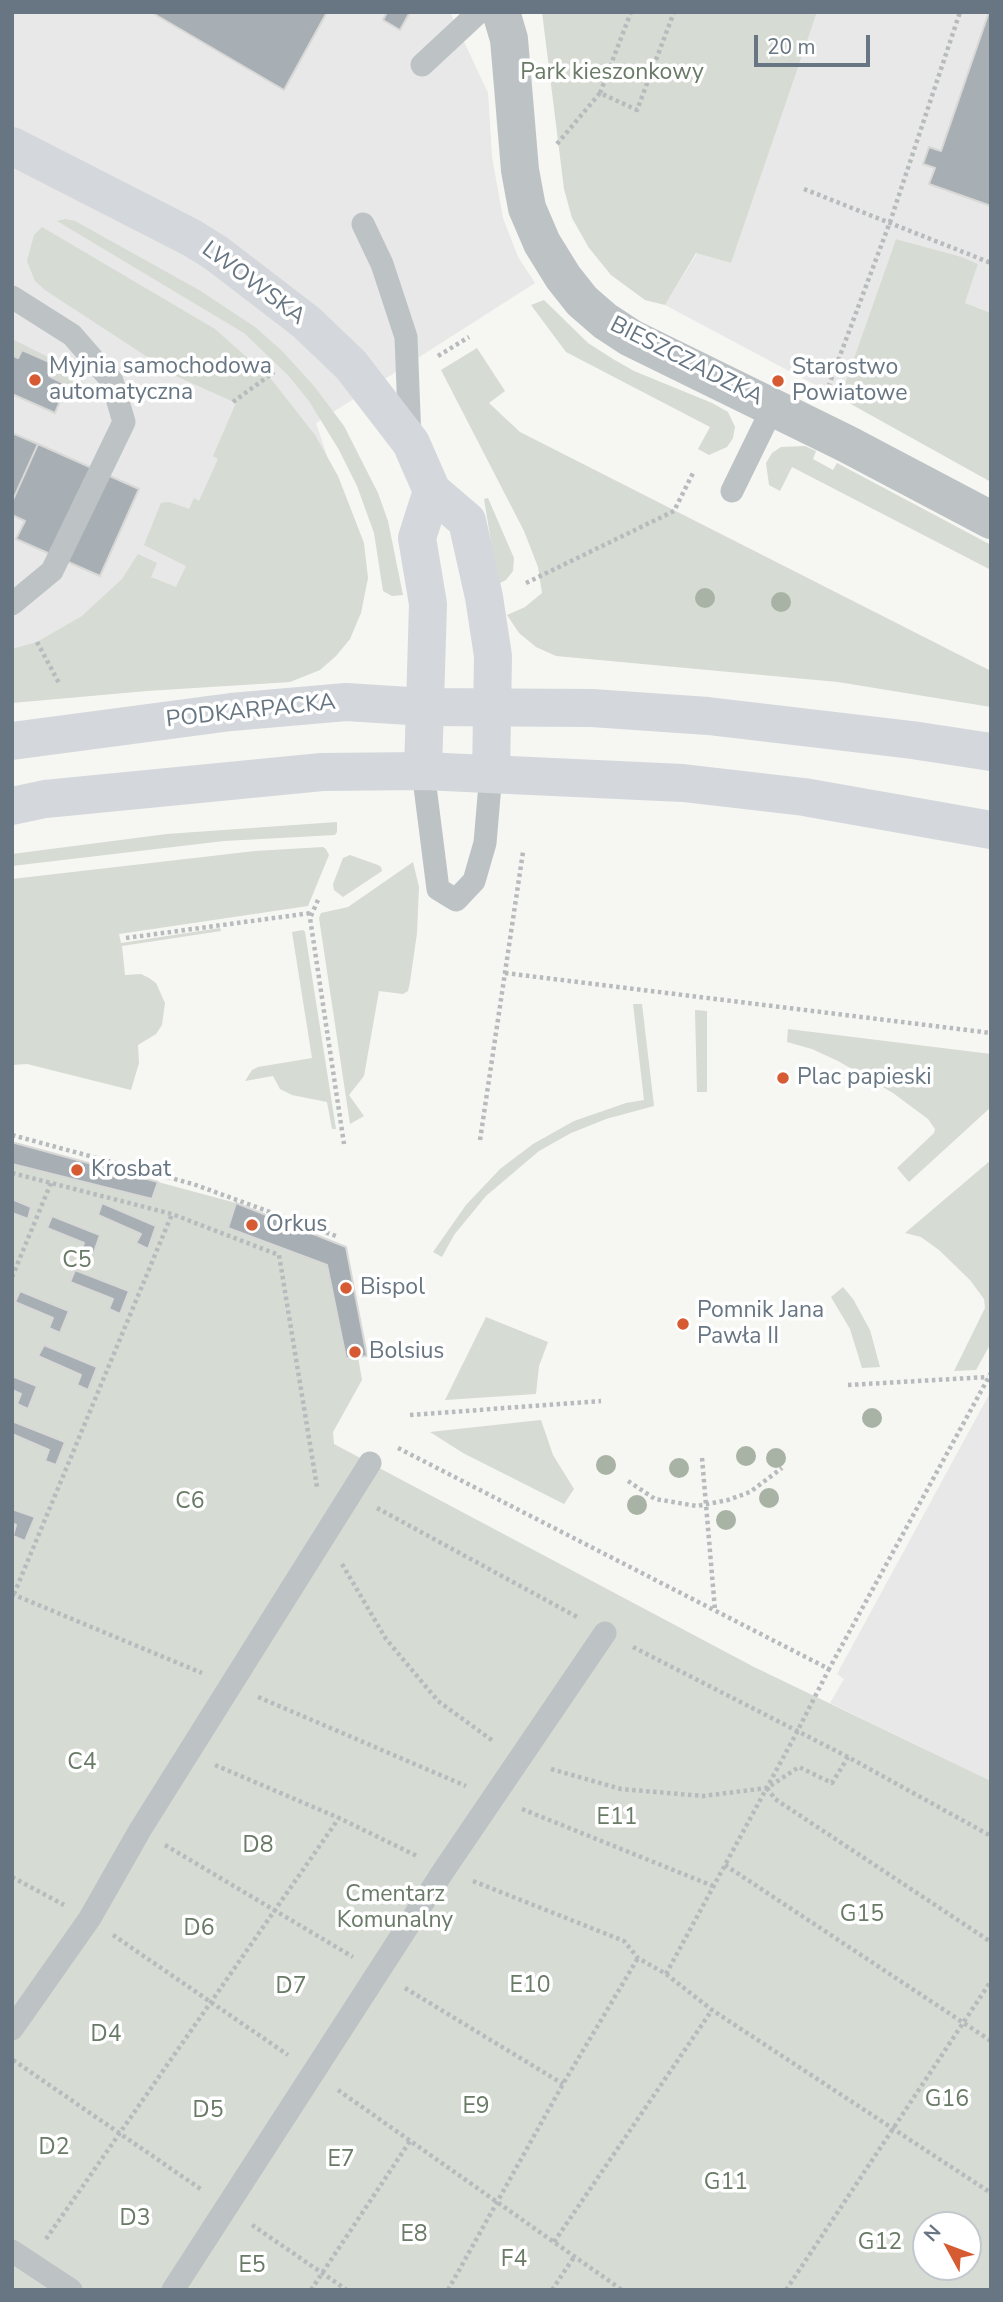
<!DOCTYPE html>
<html>
<head>
<meta charset="utf-8">
<style>
	body { margin:0 }
	#map { position:relative; width:1003px; height:2302px; overflow:hidden; background:#f6f6f3; font-family:"Nunito Sans",sans-serif }
	canvas { display:block }
	.frame { position:absolute; inset:0; border:14px solid #677682; pointer-events:none }
	.north { position:absolute; left:912px; top:2211px; width:70px; height:70px; box-sizing:border-box; background:#fff; border:2px solid #c2c8cd; border-radius:50%; rotate:311deg; font-size:19px; font-weight:700; line-height:28px; text-align:center; color:#677682 }
	.north::after { content:''; display:block; margin:auto; width:24px; height:32px; background:#d75b32; clip-path:polygon(50% 0,100% 100%,50% 72%,0 100%) }
	.scale { position:absolute; left:754px; top:35px; width:116px; height:32px; box-sizing:border-box; border:4px solid #677682; border-top:0; padding-left:9px; font-size:21px; line-height:24px; white-space:nowrap; color:#677682; -webkit-text-stroke:5px #fff; paint-order:stroke }
</style>
</head>
<body>
<div id="map">
<canvas width="1003" height="2302"></canvas>
<div class="frame"></div>
<div class="north">N</div>
<div class="scale">20 m</div>
</div>
<script>
const context = document.querySelector('canvas').getContext('2d');
context.lineJoin = 'round';
function fill(path, color) { context.fillStyle = color; context.fill(path, 'evenodd'); }
const toPath = rows => new Path2D(rows.map(r => 'M' + r).join(''));
function stroke(path, color, width, dash) { context.strokeStyle = color; context.lineWidth = width; context.lineCap = dash ? 'butt' : 'round'; context.setLineDash(dash || []); context.stroke(path); }
function label(font, color, halo, rows, align = 'center') {
  context.font = font + ' "Nunito Sans",sans-serif'; context.lineWidth = 7; context.setLineDash([]); context.textBaseline = 'middle'; context.strokeStyle = halo; context.fillStyle = color; for (const [text, x, y, turn = 0] of rows) {
    context.save(); context.translate(x, y); context.rotate((+turn || 0) * Math.PI / 180); context.textAlign = isNaN(turn) ? turn : align; if (halo) context.strokeText(text, 0, 0); context.fillText(text, 0, 0); context.restore();
  }
}
const built = toPath([
	[12,12,450,12,488,93,492,157,503,218,518,257,535,283,316,423,368,578,350,639,290,682,12,696],
	[817,12,991,12,991,313,965,303,978,264,962,257,896,239,840,398,665,305,697,253,731,263],
	[991,1391,991,1781,830,1703,844,1679,837,1674]
]);
const green = toPath([
	[542,12,817,12,731,263,696,253,665,305,645,300,611,275,589,248,572,218,564,189],
	[65,219,75,221,199,290,255,327,282,351,314,386,344,426,378,493,388,521,403,595,392,596,383,591,374,533,357,486,339,450,309,401,288,375,244,333,57,221],
	[42,227,215,329,271,379,315,435,338,476,364,543,368,578,361,613,350,639,336,656,320,670,290,682,147,691,12,703,12,649,37,642,82,616,122,579,138,554,157,563,151,577,176,587,186,566,144,545,161,503,169,502,189,509,194,498,199,501,218,459,213,456,236,403,178,377,45,290,35,281,27,261,34,235],
	[896,239,962,257,978,264,965,303,991,313,991,482,840,398],
	[544,300,588,343,613,359,634,371,712,403,728,412,735,427,733,438,727,447,709,455,698,449,710,427,566,352,531,305],
	[12,339,78,372,83,377,81,387,67,385,49,376,54,364,23,350,18,358,12,355],
	[477,348,505,391,489,403,520,432,991,671,991,707,838,682,556,656,536,647,519,633,507,615,525,607,542,593,538,567,524,531,441,370],
	[805,446,816,451,813,459,833,470,837,463,991,545,991,570,792,467,780,491,769,485,766,463,772,453,781,447],
	[488,498,514,558,513,571,506,580,498,584,484,499],
	[337,822,337,832,335,835,224,841,12,866,12,854,167,834],
	[323,847,326,849,329,855,308,906,119,934,121,943,220,928,221,931,122,946,125,975,141,974,149,978,156,983,165,1003,162,1025,156,1034,138,1045,139,1063,131,1090,27,1064,12,1065,12,879,255,851],
	[350,855,378,865,381,867,382,871,343,897,334,890,333,884,343,858],
	[413,862,419,887,417,933,410,982,408,991,403,994,379,991,364,1076,349,1095,364,1116,350,1124,319,918,321,913,348,907],
	[303,930,305,932,336,1129,332,1129,327,1102,292,1095,280,1089,273,1076,245,1081,252,1070,258,1067,312,1058,292,932],
	[633,1004,642,1004,654,1106,606,1119,571,1133,539,1151,486,1196,454,1235,442,1257,433,1252,466,1205,500,1169,533,1144,574,1121,626,1103,644,1100],
	[695,1010,707,1011,707,1092,697,1092],
	[788,1029,991,1054,991,1107,909,1182,897,1168,934,1133,935,1129,928,1119,893,1093,838,1061,812,1049,787,1042],
	[991,1160,991,1343,976,1370,954,1371,985,1308,984,1299,970,1280,939,1250,921,1237,905,1233],
	[15,1163,152,1199,158,1182,236,1203,228,1228,327,1265,346,1358,358,1357,362,1380,333,1432,334,1444,754,1667,991,1781,991,2290,12,2290,12,1164],
	[926,2225,968,2225,968,2267,926,2267],
	[843,1287,853,1299,870,1330,880,1367,862,1368,850,1329,831,1297],
	[486,1317,548,1342,539,1366,536,1394,445,1400],
	[541,1420,553,1455,574,1489,564,1504,463,1453,430,1432]
]);
const building = toPath([
	[151,12,327,12,284,90,151,12],
	[387,12,410,12,400,30,383,20,387,12],
	[989,12,991,12,991,206,929,184,935,168,923,164,929,147,941,151,989,12],
	[22,350,54,364,49,376,67,385,55,413,12,394,12,355,18,358,22,350],
	[12,433,38,444,12,502,12,433],
	[38,444,139,489,100,576,16,539,25,521,12,515,12,502,38,444],
	[12,1143,15,1143,158,1182,152,1199,12,1164,12,1143],
	[12,1199,31,1207,28,1219,12,1213,12,1199],
	[102,1203,156,1226,148,1249,136,1243,141,1234,98,1215,102,1203],
	[236,1203,346,1247,367,1356,346,1358,327,1265,228,1228,236,1203],
	[52,1216,100,1235,92,1258,80,1253,84,1243,47,1228,52,1216],
	[75,1270,129,1291,120,1314,109,1309,113,1299,70,1282,75,1270],
	[20,1291,69,1311,60,1333,49,1328,53,1318,15,1302,20,1291],
	[44,1345,97,1367,88,1390,77,1385,81,1375,38,1356,44,1345],
	[12,1376,37,1386,28,1409,17,1404,21,1394,12,1390,12,1376],
	[12,1421,65,1442,56,1465,45,1461,49,1450,12,1434,12,1421],
	[12,1509,35,1517,25,1541,13,1536,16,1525,12,1523,12,1509]
]);
const path = toPath([
	[600,93,631,12],
	[557,144,600,93,637,110,674,12],
	[804,189,991,263],
	[438,356,469,337],
	[826,393,890,222,960,12],
	[233,402,274,372],
	[526,583,674,511,694,471],
	[37,642,59,683],
	[318,900,310,918,344,1144],
	[126,938,311,913],
	[505,973,991,1033],
	[12,1135,193,1184,336,1236],
	[480,1140,523,852],
	[12,1173,172,1214,279,1255,317,1487],
	[12,1277,51,1183],
	[848,1385,988,1377],
	[410,1415,601,1401],
	[398,1448,829,1669,991,1373],
	[702,1458,715,1610],
	[628,1481,655,1499,697,1506,728,1500,750,1492,782,1468],
	[377,1508,579,1618],
	[342,1564,386,1639,438,1701,493,1741],
	[12,1594,202,1673],
	[14,1594,172,1214],
	[633,1647,848,1757,991,1836],
	[258,1697,466,1786],
	[215,1765,339,1818,417,1856],
	[551,1769,621,1789,703,1796,767,1788,799,1767,832,1783,848,1757],
	[767,1788,775,1799,991,1942],
	[522,1809,713,1886],
	[165,1845,353,1957],
	[725,1865,991,2041],
	[12,1877,64,1905],
	[473,1881,624,1941,638,1958,666,1974,712,2010,991,2193],
	[113,1935,288,2055],
	[666,1974,797,1732,829,1669],
	[405,1988,563,2084],
	[13,2060,202,2190],
	[338,2090,622,2290],
	[252,2225,347,2290],
	[46,2239,339,1818],
	[554,2242,712,2010],
	[311,2290,410,2141],
	[448,2290,563,2084,638,1958],
	[552,2290,574,2257],
	[786,2290,991,1981]
]);
const lane = toPath([
	[422,65,479,12],
	[363,224,382,264,406,337,410,440],
	[12,297,72,335,112,381,124,422,52,571,12,604],
	[732,491,773,407],
	[423,771,438,889,456,900,474,881,485,843,491,773],
	[12,2029,90,1918,140,1830,370,1463],
	[12,2251,71,2290],
	[173,2290,444,1870,605,1633]
]);
const street = toPath([
	[501,12,509,39,520,170,527,208,542,243,563,277,582,301,605,321,631,338,847,444,991,520]
]);
const secondary = toPath([
	[12,146,192,238,216,253,306,322,351,365,411,443,432,491,467,521,484,597,493,656,491,773],
	[423,771,428,604,417,538,432,491]
]);
const primary = toPath([
	[12,741,231,712,346,702,425,707,592,708,708,716,912,740,991,752],
	[12,806,45,799,322,772,423,771,683,783,804,797,991,830]
]);
const trees = [
	[705,598],
	[781,602],
	[872,1418],
	[746,1456],
	[776,1458],
	[606,1465],
	[679,1468],
	[769,1498],
	[637,1505],
	[726,1520]
];
const markers = [
	[35,380,7,"#d75b32"],
	[778,381,7,"#d75b32"],
	[783,1078,7,"#d75b32"],
	[77,1170,7,"#d75b32"],
	[252,1225,7,"#d75b32"],
	[346,1288,7,"#d75b32"],
	[683,1324,7,"#d75b32"],
	[355,1352,7,"#d75b32"]
];
const parkNames = [
	["Park kieszonkowy",612,73],
	["C5",77,1261],
	["C6",190,1502],
	["C4",82,1763],
	["E11",617,1818],
	["D8",258,1846],
	["Cmentarz",395,1895],
	["Komunalny",395,1921],
	["G15",862,1915],
	["D6",199,1929],
	["E10",530,1986],
	["D7",291,1987],
	["D4",106,2035],
	["G16",947,2100],
	["E9",476,2107],
	["D5",208,2111],
	["D2",54,2148],
	["E7",341,2160],
	["G11",726,2183],
	["D3",135,2219],
	["E8",414,2235],
	["G12",880,2243],
	["F4",514,2260],
	["E5",252,2266]
];
const streetNames = [
	["LWOWSKA",253,284,37],
	["BIESZCZADZKA",686,362,27],
	["PODKARPACKA",251,712,-6]
];
const poiNames = [
	["Myjnia samochodowa",49,367],
	["automatyczna",49,393],
	["Starostwo",792,368],
	["Powiatowe",792,394],
	["Plac papieski",797,1078],
	["Krosbat",91,1170],
	["Orkus",266,1225],
	["Bispol",360,1288],
	["Pomnik Jana",697,1311],
	["Pawła II",697,1337],
	["Bolsius",369,1352]
];
fill(built, '#e7e8e7');
fill(green, '#d6dbd3');
fill(building, '#a7afb4');
stroke(building, '#d8d8d6', 2);
stroke(path, '#b8bbbd', 4.5, [3.5, 3.5]);
stroke(lane, '#bdc2c5', 23);
stroke(street, '#bdc2c5', 38);
stroke(secondary, '#d4d8dc', 38);
stroke(primary, '#d4d8dc', 38);
context.fillStyle = '#a8b2a5';
for (const [x, y] of trees) { context.beginPath(); context.arc(x, y, 10, 0, 2 * Math.PI); context.fill(); }
for (const [x, y, r, color] of markers) { const dot = new Path2D(); dot.arc(x, y, r, 0, 2 * Math.PI); context.fillStyle = color; context.fill(dot); stroke(dot, '#fff', 2.5); }
label('23px', '#697a66', '#fff', parkNames);
label('23px', '#677682', '#fff', streetNames);
label('23px', '#677682', '#fff', poiNames, 'left');
</script>
</body>
</html>
